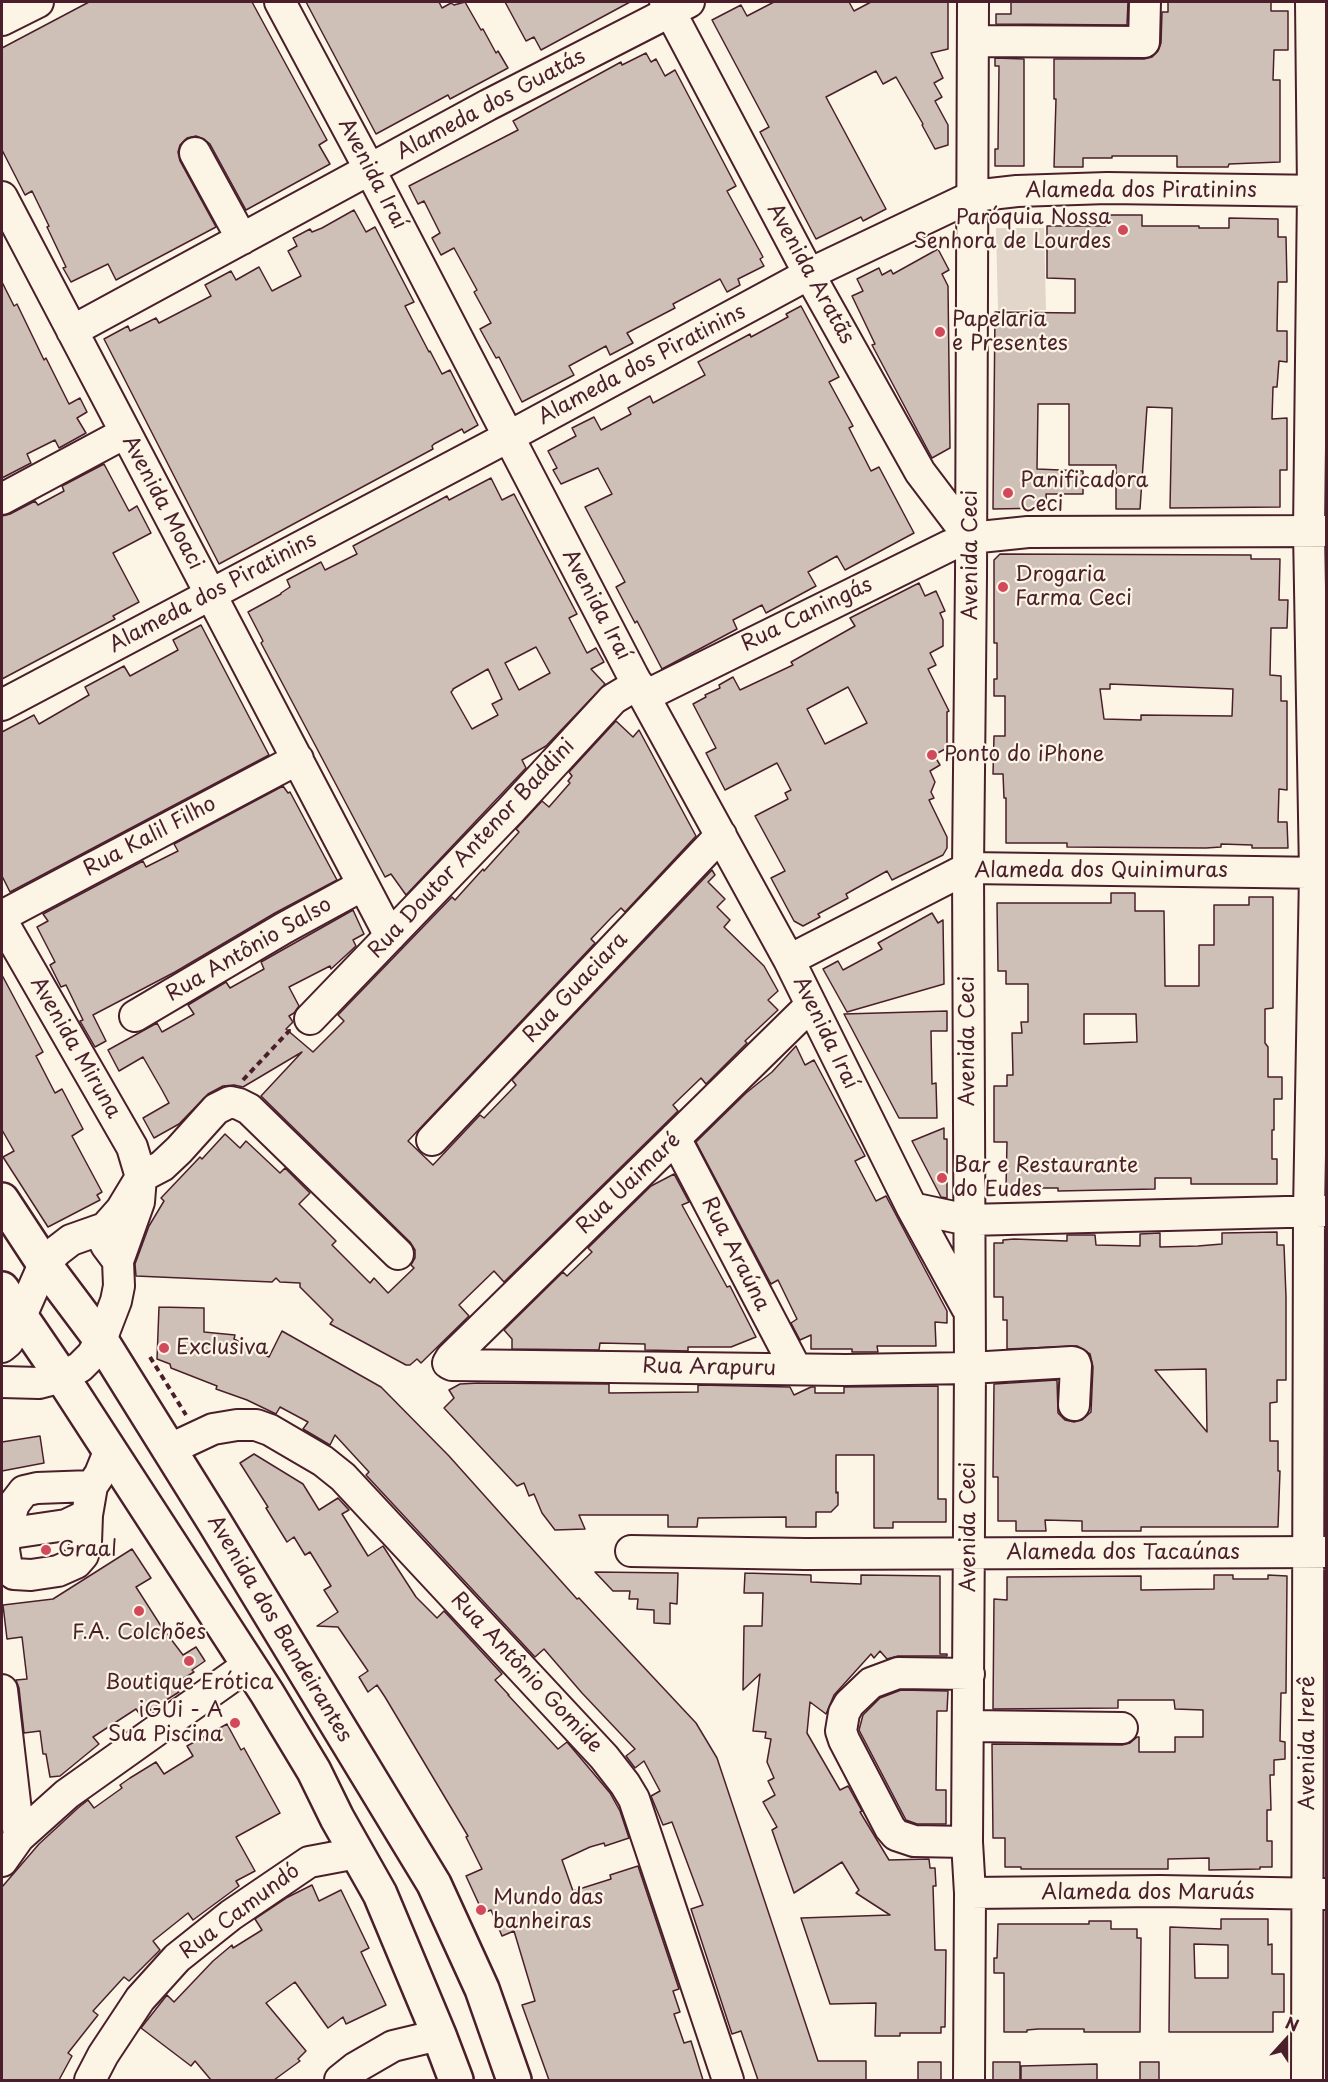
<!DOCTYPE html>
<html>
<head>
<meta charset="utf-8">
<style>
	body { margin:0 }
	#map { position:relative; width:1328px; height:2082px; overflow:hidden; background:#fcf5e5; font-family:"Playpen Sans",sans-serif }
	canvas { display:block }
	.frame { position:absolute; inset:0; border:3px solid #4a1f2b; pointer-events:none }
	.north { position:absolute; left:1256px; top:2010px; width:60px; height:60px; -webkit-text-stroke:4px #fcf5e5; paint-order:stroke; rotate:21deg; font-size:16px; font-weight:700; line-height:24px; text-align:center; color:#4a1f2b }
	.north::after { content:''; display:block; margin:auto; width:21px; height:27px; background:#4a1f2b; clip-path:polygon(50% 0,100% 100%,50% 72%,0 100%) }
</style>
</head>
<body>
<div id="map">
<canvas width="1328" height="2082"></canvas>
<div class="frame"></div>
<div class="north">N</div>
</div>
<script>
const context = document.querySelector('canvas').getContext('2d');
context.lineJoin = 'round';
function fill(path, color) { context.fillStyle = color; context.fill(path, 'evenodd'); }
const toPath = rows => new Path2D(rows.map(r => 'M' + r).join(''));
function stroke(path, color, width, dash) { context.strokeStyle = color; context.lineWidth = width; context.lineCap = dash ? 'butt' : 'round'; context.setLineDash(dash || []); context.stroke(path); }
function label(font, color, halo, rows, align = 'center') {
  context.font = font + ' "Playpen Sans",sans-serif'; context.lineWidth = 4.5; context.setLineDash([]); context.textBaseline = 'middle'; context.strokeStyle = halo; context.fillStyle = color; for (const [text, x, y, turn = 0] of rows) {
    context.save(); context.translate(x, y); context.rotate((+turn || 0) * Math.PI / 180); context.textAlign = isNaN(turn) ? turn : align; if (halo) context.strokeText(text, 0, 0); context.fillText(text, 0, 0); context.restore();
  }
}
const green = toPath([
	[996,228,1044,228,1046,310,998,310]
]);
const building = toPath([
	[89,2,252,2,327,140,319,145,330,164,246,210,210,144,204,139,196,136,187,138,180,145,178,152,180,161,216,227,116,280,108,264,71,282,63,268,66,267,47,227,49,226,32,191,25,195,2,150,2,48,89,2],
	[306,2,439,2,442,8,451,3,454,5,465,2,481,30,483,29,496,53,498,51,508,68,450,99,448,95,376,134,306,2],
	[505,2,630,2,541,50,534,37,526,41,505,2],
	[774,2,849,2,854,11,871,2,948,2,948,49,931,53,943,78,934,83,942,97,935,101,948,125,948,145,935,149,922,125,923,124,896,77,883,84,876,71,826,97,886,209,863,221,861,217,816,239,760,132,769,127,712,20,741,5,747,16,774,2],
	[1011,2,1128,2,1127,25,996,24,996,14,1011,14,1011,2],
	[1168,2,1271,2,1271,11,1288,11,1288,50,1274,50,1273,80,1280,80,1280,162,1229,164,1228,167,1177,167,1177,156,1112,156,1112,158,1083,158,1083,167,1054,167,1056,99,1054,99,1054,59,1144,59,1152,57,1158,51,1161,43,1162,12,1168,12,1168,2],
	[646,53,651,62,656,59,665,76,675,70,736,186,727,191,763,257,760,259,764,266,738,279,740,285,727,292,720,279,673,304,675,308,627,333,633,343,610,355,606,346,569,366,574,375,522,402,499,357,496,358,480,329,491,323,474,292,477,290,454,248,441,255,432,238,440,233,424,201,418,204,409,186,518,130,513,121,621,62,622,65,646,53],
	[995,58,1024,59,1024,166,995,166,995,149,998,149,999,66,995,66,995,58],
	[354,210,366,232,375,227,414,302,405,306,429,352,430,351,442,374,450,370,478,425,464,433,462,429,434,444,432,446,433,449,219,564,104,339,128,326,130,331,156,318,159,323,211,296,205,285,231,271,236,280,259,267,272,291,301,276,288,251,297,246,293,238,310,229,312,232,322,228,354,210],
	[1105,215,1142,215,1142,226,1199,226,1199,228,1229,228,1229,218,1278,219,1278,237,1286,237,1287,282,1278,282,1277,331,1287,331,1287,362,1279,361,1277,387,1273,387,1272,419,1287,418,1287,470,1280,470,1280,507,1170,508,1172,408,1147,407,1140,509,1116,509,1116,465,1069,465,1069,404,1038,404,1037,469,1083,471,1083,494,1046,494,1047,508,993,509,995,312,1075,313,1075,279,1047,278,1047,226,1105,226,1105,215],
	[938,249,949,270,942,274,948,286,950,448,932,458,872,345,875,344,852,296,863,291,857,279,879,268,882,275,891,270,893,274,938,249],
	[2,282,14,306,17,304,44,360,46,358,69,404,80,398,87,412,77,418,86,433,59,448,55,440,27,454,31,463,2,478,2,282],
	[801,306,839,377,829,382,853,426,849,428,871,471,879,467,914,533,845,570,837,556,808,572,816,586,766,613,762,605,733,620,737,629,662,669,637,621,635,623,616,587,625,582,585,507,612,494,598,468,561,484,553,470,557,468,548,451,576,436,572,428,594,417,601,430,631,414,628,408,650,396,653,403,705,375,698,362,750,334,751,337,788,317,786,314,801,306],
	[104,464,129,511,137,506,151,533,113,553,139,602,113,616,115,619,2,679,2,516,10,514,35,501,38,505,64,491,62,486,104,464],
	[491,478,502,500,514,494,577,614,569,618,587,653,596,648,604,662,591,669,605,684,546,746,522,760,526,768,406,895,391,874,385,877,261,643,263,641,248,612,281,594,281,593,290,587,287,580,321,562,325,570,357,554,353,546,447,496,449,500,491,478],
	[536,647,550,673,519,690,505,663,536,647],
	[488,669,502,699,492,704,498,715,472,729,451,692,453,690,453,689,488,669],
	[1000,554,1251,555,1251,559,1280,559,1279,600,1288,600,1287,628,1271,628,1270,675,1281,676,1281,701,1287,701,1287,790,1279,789,1278,822,1287,822,1288,848,1252,848,1252,845,1221,844,1221,847,1206,848,1067,847,1067,843,1006,843,1006,798,1004,798,1003,774,993,774,994,736,1005,736,1005,696,994,696,994,679,997,679,997,643,994,643,994,560,1000,554],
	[1110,684,1233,689,1232,716,1141,715,1141,720,1104,719,1100,689,1110,689,1110,684],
	[919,583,925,596,936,591,945,611,940,613,943,620,943,646,930,653,936,665,928,669,949,711,947,712,947,748,934,755,940,765,930,771,935,782,931,792,934,798,929,800,947,837,947,848,943,855,892,880,887,871,846,894,848,898,818,914,820,917,803,926,794,921,771,878,785,871,755,816,788,799,785,793,791,790,777,763,725,790,706,753,716,748,693,704,706,697,705,695,720,688,719,685,733,677,740,690,793,665,791,662,855,626,850,618,919,583],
	[848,687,867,723,825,744,807,709,848,687],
	[201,625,269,755,10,892,2,876,2,732,34,715,39,724,89,695,85,687,124,666,130,676,178,650,173,640,201,625],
	[616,721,633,737,639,730,696,836,625,912,621,908,610,919,591,939,595,943,408,1141,433,1165,480,1115,484,1118,516,1085,512,1080,712,870,715,875,708,882,725,899,717,907,730,920,724,927,764,966,778,991,768,1000,778,1010,745,1041,747,1043,706,1084,701,1078,673,1105,678,1111,504,1282,494,1271,459,1305,469,1316,421,1363,417,1359,410,1365,406,1365,330,1324,333,1320,300,1287,300,1283,280,1282,276,1278,272,1282,136,1276,135,1264,149,1226,164,1201,161,1198,200,1157,202,1159,225,1134,240,1148,246,1141,280,1173,285,1168,310,1193,299,1204,336,1241,332,1245,370,1283,374,1278,388,1293,414,1268,411,1265,415,1258,415,1250,410,1242,261,1096,302,1052,243,1087,234,1085,223,1086,208,1094,179,1124,154,1138,143,1118,169,1103,162,1090,143,1057,119,1071,108,1050,157,1023,162,1032,194,1014,188,1005,226,982,230,988,264,969,261,962,353,910,364,934,353,940,356,946,331,969,330,966,289,987,299,1006,294,1013,289,1016,293,1022,286,1029,313,1052,344,1021,338,1015,452,897,455,900,483,869,484,871,519,832,516,829,542,801,549,807,570,783,568,781,572,776,569,772,616,721],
	[283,786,288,793,290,792,337,880,275,913,175,972,93,1015,106,1041,95,1047,80,1021,83,1020,66,985,61,987,50,965,55,962,37,927,48,921,43,914,143,861,146,867,178,851,174,844,283,786],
	[1111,893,1135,893,1135,911,1164,911,1165,986,1199,986,1199,945,1214,945,1214,905,1249,905,1249,897,1273,897,1273,1008,1265,1009,1265,1043,1268,1047,1268,1077,1282,1077,1282,1099,1274,1099,1274,1130,1272,1130,1272,1159,1277,1159,1277,1184,1191,1184,1191,1178,1155,1178,1155,1189,1058,1191,1058,1188,1006,1188,1007,1142,994,1142,994,1086,1007,1086,1007,1075,1013,1075,1012,1033,1022,1033,1021,1022,1028,1022,1028,984,1006,984,1006,971,998,971,997,903,1111,903,1111,893],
	[1084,1014,1136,1014,1137,1042,1084,1044,1084,1014],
	[932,913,938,923,943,920,944,984,847,1012,823,969,838,961,843,970,882,949,878,943,932,913],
	[2,975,43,1052,36,1056,55,1093,62,1089,83,1129,72,1136,102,1192,97,1195,100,1200,48,1227,3,1157,14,1151,2,1130,2,975],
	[947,1011,947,1031,931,1031,932,1084,936,1083,937,1118,899,1118,844,1014,947,1011],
	[796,1046,805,1065,814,1060,865,1156,855,1161,876,1201,886,1196,947,1311,947,1323,935,1322,936,1346,877,1346,878,1352,852,1352,852,1349,811,1349,811,1335,800,1340,791,1323,797,1319,778,1280,771,1284,696,1142,746,1093,772,1072,796,1046],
	[944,1128,944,1139,947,1139,947,1198,941,1197,912,1141,944,1128],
	[674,1174,689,1202,682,1205,727,1287,730,1286,756,1337,731,1347,688,1347,688,1351,645,1350,645,1344,600,1343,599,1350,512,1349,512,1339,504,1330,563,1272,567,1276,592,1252,588,1248,651,1186,674,1174],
	[1277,1232,1277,1245,1284,1245,1286,1297,1286,1380,1277,1380,1277,1402,1270,1403,1270,1441,1278,1441,1278,1471,1280,1471,1278,1527,1141,1527,1141,1531,1082,1531,1082,1521,1045,1520,1046,1531,1016,1531,1016,1521,998,1521,998,1477,993,1477,994,1384,1057,1380,1058,1413,1065,1420,1074,1422,1082,1420,1091,1412,1093,1367,1090,1354,1077,1346,1007,1349,1007,1320,1003,1320,1003,1297,994,1297,994,1243,1003,1243,1003,1240,1014,1239,1067,1241,1067,1235,1095,1235,1096,1245,1140,1246,1140,1234,1160,1233,1160,1247,1198,1246,1222,1244,1222,1233,1277,1232],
	[1206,1369,1207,1432,1155,1370,1206,1369],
	[159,1307,204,1308,204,1332,235,1335,234,1339,269,1357,282,1331,381,1387,449,1456,577,1599,579,1598,696,1723,717,1758,818,2061,866,2061,866,2080,758,2080,741,2031,732,2034,691,1909,703,1905,672,1822,663,1825,651,1796,660,1791,644,1761,635,1768,626,1756,635,1749,582,1693,544,1649,535,1657,366,1475,369,1472,335,1435,330,1445,303,1429,308,1422,280,1407,276,1414,247,1400,216,1389,217,1386,171,1368,170,1364,157,1359,159,1307],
	[479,1383,609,1384,609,1393,698,1392,698,1385,790,1387,794,1395,811,1387,815,1387,815,1393,844,1393,844,1387,938,1386,938,1499,946,1499,946,1522,893,1522,893,1528,874,1528,874,1455,836,1455,836,1493,838,1492,838,1505,831,1512,816,1512,816,1527,786,1527,786,1517,698,1518,697,1527,668,1527,668,1515,579,1515,585,1529,555,1530,542,1513,534,1494,529,1496,524,1483,517,1486,444,1408,454,1398,449,1390,460,1384,479,1383],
	[40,1436,44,1463,2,1471,2,1442,40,1436],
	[254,1454,303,1484,319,1510,338,1498,349,1510,342,1514,368,1556,383,1546,416,1597,437,1618,444,1611,502,1674,495,1680,509,1695,508,1695,558,1749,567,1742,610,1793,620,1811,629,1838,605,1846,604,1843,590,1847,562,1860,573,1891,611,1879,610,1875,638,1866,679,1989,673,1991,680,2012,674,2014,684,2043,691,2041,703,2080,549,2080,522,2005,535,2001,514,1931,502,1936,491,1910,483,1913,466,1876,482,1869,466,1837,468,1836,385,1697,377,1685,368,1692,359,1677,368,1671,338,1627,317,1626,338,1612,324,1590,331,1586,310,1552,305,1555,294,1537,287,1542,266,1508,268,1507,240,1463,254,1454],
	[132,1549,151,1578,136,1587,161,1626,183,1655,196,1647,205,1661,192,1670,194,1672,174,1684,179,1692,141,1716,136,1709,93,1737,99,1744,60,1776,50,1777,46,1754,43,1754,40,1731,24,1733,19,1688,16,1680,27,1679,22,1637,7,1639,3,1605,53,1599,132,1549],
	[595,1572,678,1573,677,1604,670,1603,670,1624,654,1623,654,1610,637,1609,638,1599,629,1599,630,1591,613,1591,595,1572],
	[745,1573,811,1575,811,1582,861,1584,861,1575,940,1576,940,1654,947,1654,947,1656,898,1656,887,1659,880,1651,874,1658,871,1654,834,1695,826,1714,810,1702,807,1733,840,1790,848,1786,862,1811,860,1812,889,1860,929,1859,930,1868,935,1868,936,1886,933,1886,935,1950,946,1950,945,2027,941,2027,941,2033,900,2033,900,2036,875,2036,876,2003,830,2004,801,1918,890,1915,856,1893,859,1890,842,1862,794,1893,772,1830,777,1827,763,1802,775,1795,768,1781,774,1778,767,1762,771,1739,765,1738,766,1732,753,1731,760,1674,743,1690,744,1626,762,1626,763,1593,744,1593,745,1573],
	[1214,1575,1233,1575,1233,1579,1268,1579,1268,1575,1287,1576,1286,1693,1281,1693,1280,1741,1285,1742,1285,1759,1274,1760,1274,1775,1270,1775,1271,1810,1267,1810,1267,1841,1272,1841,1272,1867,1260,1867,1260,1869,1209,1870,1209,1858,1168,1859,1168,1869,1021,1869,1021,1867,1005,1867,1005,1838,993,1838,992,1744,1122,1745,1130,1743,1137,1737,1139,1737,1139,1752,1175,1752,1175,1737,1203,1737,1203,1710,1175,1709,1174,1700,1118,1700,1118,1708,993,1709,994,1599,1007,1600,1007,1577,1141,1576,1141,1590,1214,1589,1214,1575],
	[901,1690,948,1691,947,1711,937,1711,936,1790,946,1790,946,1824,917,1824,906,1820,859,1730,863,1715,880,1698,901,1690],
	[227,1724,241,1750,244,1748,280,1813,236,1837,255,1871,236,1881,239,1886,193,1920,188,1913,153,1941,160,1950,129,1981,124,1977,93,2011,98,2015,68,2053,72,2056,59,2080,2,2080,2,1887,39,1844,78,1808,88,1800,94,1808,122,1788,120,1785,130,1778,156,1762,164,1774,193,1756,187,1746,227,1724],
	[312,1885,319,1901,341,1890,369,1948,361,1952,386,2005,346,2024,343,2017,328,2028,295,1982,266,2003,306,2051,298,2059,300,2061,274,2080,211,2080,195,2061,191,2066,141,2028,167,1995,174,2002,213,1961,232,1945,233,1948,262,1930,255,1919,288,1897,312,1885],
	[1221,1919,1268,1919,1268,1945,1272,1944,1272,1974,1284,1974,1284,2012,1273,2012,1273,2032,1169,2032,1170,1927,1221,1929,1221,1919],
	[1194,1944,1228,1945,1228,1978,1195,1978,1194,1944],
	[1089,1921,1111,1921,1111,1929,1137,1929,1137,1938,1141,1938,1140,2032,1084,2032,1084,2029,1038,2029,1027,2030,1027,2032,1004,2032,1004,1973,994,1973,994,1958,997,1958,998,1924,1089,1924,1089,1921],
	[918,2062,941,2062,941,2080,918,2080,918,2062],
	[993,2062,1020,2062,1020,2080,993,2080,993,2062],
	[1140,2062,1159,2062,1159,2080,1140,2080,1140,2062],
	[1097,2064,1097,2080,1021,2080,1021,2066,1097,2064]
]);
const path = toPath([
	[243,1080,289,1031,292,1031],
	[150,1357,186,1415]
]);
const minor = toPath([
	[280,2,370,170,633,676,789,960,912,1208,967,1308],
	[665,2,809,274,920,472,970,538],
	[2,20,38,2],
	[973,41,1144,42,1145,2],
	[195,153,242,239],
	[2,197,390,936],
	[72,331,488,105,689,2],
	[2,499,125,433],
	[645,696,949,546,970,538,1028,532,1326,531],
	[2,705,508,437,809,274,973,196,1017,191,1107,188,1326,191],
	[2,916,298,759],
	[2,921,132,1147,141,1177,139,1202,118,1261],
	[789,960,968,868,1326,873],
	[811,1005,451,1358,448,1363,452,1365,846,1370,970,1368,1072,1362,1075,1363,1076,1366,1074,1405],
	[135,1016,284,928,363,885],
	[310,1019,510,811,613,699,638,684],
	[675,1138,796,1369],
	[432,1140,721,835],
	[912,1208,968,1220,1326,1211],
	[2,1347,8,1342,21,1316,44,1264,58,1250,71,1240,105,1228,121,1210,141,1177,162,1166,179,1150,216,1109,230,1102,239,1104,249,1109,398,1254],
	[2,1382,39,1383,62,1377,80,1367,92,1355,101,1340,116,1301,119,1286,118,1261,106,1245],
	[168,1450,213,1429,237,1425,256,1425,270,1430,323,1461,343,1477,604,1757,625,1784,634,1799,728,2080],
	[92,1486,37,1488,24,1491,14,1504,5,1534,4,1550,7,1568,14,1574,31,1575,58,1571,76,1563,83,1555,86,1543,87,1515,92,1486,100,1474,109,1452],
	[5,1534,66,1525,87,1515],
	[631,1551,805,1554,1326,1552],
	[2,1690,19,1837],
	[969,1726,1122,1728],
	[967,1842,914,1841,896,1835,890,1828,844,1740,841,1731,844,1713,849,1704,871,1683,898,1673,969,1674],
	[2,1861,19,1837,67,1794,247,1666],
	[970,1893,1160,1891,1326,1894],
	[90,2080,103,2055,140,1999,177,1958,231,1915,309,1862,357,1853],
	[340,2080,355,2068,393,2046,439,2035],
	[969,2080,970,1893,967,1842,970,1368,968,868,971,576,973,2],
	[1307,2080,1309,1211,1315,873,1309,531,1313,191,1311,2]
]);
const highway = toPath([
	[2,1200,44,1264,101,1340,215,1523,434,1884,482,1989,514,2080],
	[2,1289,62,1377,267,1693,314,1771,337,1818,380,1894,439,2035,456,2080]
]);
const markers = [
	[1123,230,6,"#d1495b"],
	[940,332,6,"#d1495b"],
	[1008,493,6,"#d1495b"],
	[1003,587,6,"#d1495b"],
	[932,755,6,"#d1495b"],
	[942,1178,6,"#d1495b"],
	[164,1348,6,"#d1495b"],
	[46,1550,6,"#d1495b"],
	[139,1611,6,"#d1495b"],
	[189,1661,6,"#d1495b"],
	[235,1723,6,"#d1495b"],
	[481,1910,6,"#d1495b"]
];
const streetNames = [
	["Alameda dos Guatás",491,105,-28],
	["Avenida Iraí",372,174,62],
	["Alameda dos Piratinins",1141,191],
	["Avenida Aratãs",810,274,61],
	["Alameda dos Piratinins",642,365,-28],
	["Avenida Moaci",162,503,62],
	["Avenida Ceci",971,555,-90],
	["Alameda dos Piratinins",213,593,-28],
	["Avenida Iraí",596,605,62],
	["Rua Caningás",807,615,-26],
	["Rua Kalil Filho",150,837,-28],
	["Rua Doutor Antenor Baddini",472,849,-47],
	["Alameda dos Quinimuras",1101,871],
	["Rua Antônio Salso",249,950,-30],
	["Rua Guaciara",576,988,-47],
	["Avenida Iraí",825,1033,64],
	["Avenida Ceci",968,1041,-90],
	["Avenida Miruna",75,1048,60],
	["Rua Uaimaré",629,1184,-44],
	["Rua Araúna",735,1254,63],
	["Rua Arapuru",709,1368,1],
	["Avenida Ceci",969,1527,-90],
	["Alameda dos Tacaúnas",1123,1553],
	["Avenida dos Bandeirantes",279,1629,59],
	["Rua Antônio Gomide",526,1673,47],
	["Avenida Irerê",1308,1743,-90],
	["Alameda dos Maruás",1148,1893],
	["Rua Camundó",240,1912,-37]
];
const poiNames = [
	["Paróquia Nossa",1111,218,"right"],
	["Senhora de Lourdes",1111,242,"right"],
	["Papelaria",952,320],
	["e Presentes",952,344],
	["Panificadora",1020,481],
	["Ceci",1020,505],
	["Drogaria",1015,575],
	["Farma Ceci",1015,599],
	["Ponto do iPhone",944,755],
	["Bar e Restaurante",954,1166],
	["do Eudes",954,1190],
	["Exclusiva",176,1348],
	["Graal",58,1550],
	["F.A. Colchões",139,1633,"center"],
	["Boutique Erótica",189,1683,"center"],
	["iGUi - A",223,1711,"right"],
	["Sua Piscina",223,1735,"right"],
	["Mundo das",493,1898],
	["banheiras",493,1922]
];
fill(green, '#e2d5ca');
fill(building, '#cfc0b7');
stroke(building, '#4a1f2b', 1.5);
stroke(minor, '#4a1f2b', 34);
stroke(highway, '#4a1f2b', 38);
stroke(path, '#4a1f2b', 4, [6, 4.5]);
stroke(minor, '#fcf5e5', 30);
stroke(highway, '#fcf5e5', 33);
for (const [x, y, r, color] of markers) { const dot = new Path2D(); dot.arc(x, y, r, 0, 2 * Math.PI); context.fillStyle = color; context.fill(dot); stroke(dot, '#fcf5e5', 2); }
label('21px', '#4a1f2b', '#fcf5e5', streetNames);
label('21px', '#4a1f2b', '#fcf5e5', poiNames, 'left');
</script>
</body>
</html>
